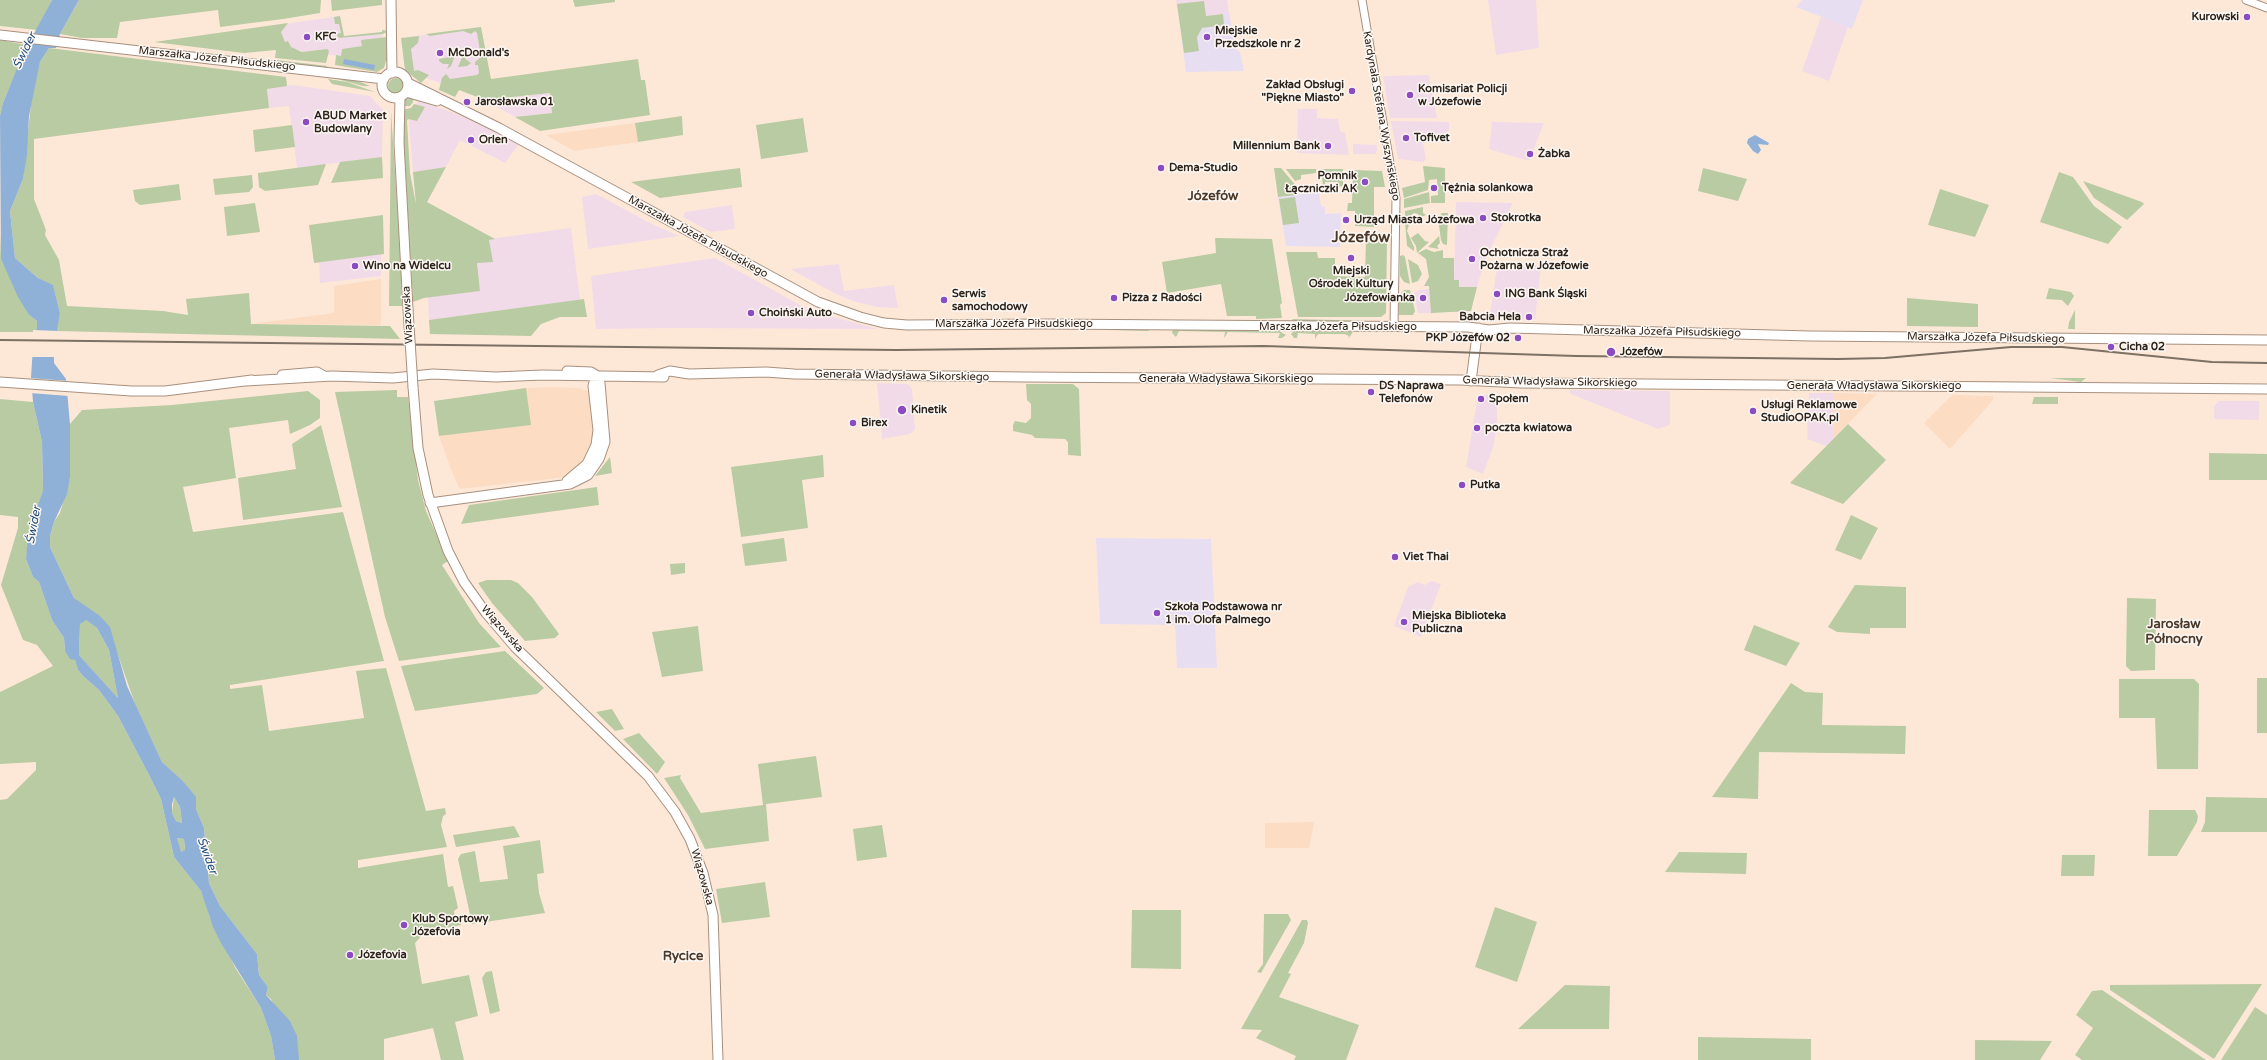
<!DOCTYPE html>
<html>
<head>
<meta charset="utf-8">
<style>
	body { margin:0 }
	canvas { display:block; background:#fde8d8 }
</style>
</head>
<body>
<canvas width="2267" height="1060"></canvas>
<script>
const context = document.querySelector('canvas').getContext('2d');
context.lineJoin = 'round';
function fill(path, color) { context.fillStyle = color; context.fill(path, 'evenodd'); }
const toPath = rows => new Path2D(rows.map(r => 'M' + r).join(''));
function stroke(path, color, width, dash) { context.strokeStyle = color; context.lineWidth = width; context.lineCap = dash ? 'butt' : 'round'; context.setLineDash(dash || []); context.stroke(path); }
function label(font, color, halo, rows, align = 'center') {
  context.font = font + ' "Varela Round",sans-serif'; context.lineWidth = 3; context.setLineDash([]); context.textBaseline = 'middle'; context.strokeStyle = halo; context.fillStyle = color; for (const [text, x, y, turn = 0] of rows) {
    context.save(); context.translate(x, y); context.rotate((+turn || 0) * Math.PI / 180); context.textAlign = isNaN(turn) ? turn : align; if (halo) context.strokeText(text, 0, 0); context.fillText(text, 0, 0); context.restore();
  }
}
const commercial = toPath([
	[1176,0,1227,0,1229,13,1179,20],
	[1488,0,1536,0,1539,48,1496,55],
	[340,16,344,36,382,32,383,58,362,46,342,49,341,56,328,55,327,49,302,52,301,50,286,50,280,29,284,24],
	[1821,17,1848,27,1829,81,1802,71],
	[481,27,490,79,446,85,426,78,412,69,409,37],
	[1429,75,1437,118,1390,118,1383,76],
	[293,85,370,96,383,110,382,157,297,168,289,106,269,108,267,88],
	[550,93,552,113,515,117,485,100],
	[418,101,458,114,519,144,505,163,460,140,446,167,413,172,408,111,414,109],
	[1298,109,1317,109,1317,118,1338,119,1340,131,1345,133,1349,155,1297,153],
	[1391,121,1449,122,1449,128,1447,138,1423,143,1426,159,1423,162,1398,159],
	[1492,122,1544,123,1529,161,1489,149],
	[1353,144,1377,145,1377,151,1375,154,1353,154],
	[596,194,652,224,679,236,588,249,582,197],
	[1456,202,1513,203,1485,260,1477,287,1459,287,1454,280],
	[732,205,735,229,711,232,683,217,685,212],
	[571,228,580,300,429,320,428,297,480,291,477,263,489,239],
	[381,254,381,276,320,283,319,262],
	[715,258,811,311,878,329,675,328,596,329,591,276],
	[1501,263,1541,266,1535,319,1494,318,1490,313,1496,274],
	[839,264,844,291,894,285,898,308,877,307,853,301,834,293,790,269],
	[1429,289,1431,313,1418,313,1414,293,1419,290],
	[877,383,908,384,912,389,915,429,910,434,882,439],
	[1571,390,1670,391,1670,425,1658,429,1571,394,1569,392],
	[1809,393,1834,393,1833,439,1826,446,1807,439],
	[1478,395,1497,395,1497,424,1493,448,1483,474,1466,467],
	[2219,401,2259,401,2259,420,2214,419,2214,406],
	[1431,581,1441,584,1421,637,1394,626,1408,587,1418,582,1425,585]
]);
const built = toPath([
	[635,123,638,142,574,151,546,135],
	[381,279,381,325,251,324,334,313,334,286],
	[553,387,579,388,589,392,596,433,586,462,567,477,460,489,452,472,439,436,530,425,526,388],
	[1834,393,1877,394,1833,439],
	[1952,395,1993,396,1993,400,1950,449,1924,423],
	[1314,822,1309,848,1265,848,1265,823]
]);
const education = toPath([
	[1802,0,1863,0,1852,29,1796,7],
	[1229,13,1236,49,1240,52,1244,71,1186,72,1179,20],
	[1319,192,1321,206,1325,207,1325,214,1341,213,1340,247,1286,246,1278,197],
	[1096,538,1211,539,1217,668,1177,668,1175,625,1100,624]
]);
const green = toPath([
	[0,0,52,0,37,30,0,26],
	[79,0,321,0,320,13,283,19,220,27,218,10,120,22,117,38,82,38,60,34],
	[331,0,382,0,382,5,332,11],
	[573,0,615,0,615,2,575,7],
	[1204,1,1206,16,1223,14,1224,25,1202,28,1197,37,1199,51,1184,53,1177,4],
	[340,16,344,36,382,32,382,30,389,31,383,34,339,38,336,34,341,33,339,24,335,24,334,17],
	[288,23,281,32,285,42,288,41,291,47,302,52,327,49,329,51,326,63,275,58,276,50,244,53,154,42],
	[481,27,491,79,638,59,641,80,645,80,650,115,540,131,515,117,552,113,550,93,485,100,459,90,455,97,439,90,442,78,446,74,450,79,477,75,479,73,478,65,475,65,475,62,481,57,477,33,475,31,471,34,463,31,430,36,426,34],
	[419,36,418,43,411,49,414,71,418,70,429,75,421,83,405,70,401,38],
	[387,37,389,61,386,61,384,68,377,72,335,65,336,55,341,56,342,49,362,46,361,40],
	[0,40,27,45,3,103,0,116],
	[49,48,286,77,287,86,267,89,269,108,34,139,34,199,46,230,45,235,59,260,67,306,163,311,188,315,186,299,249,293,251,324,390,326,400,339,56,331,60,313,53,286,38,278,15,258,10,211,23,179,32,95,40,62],
	[464,53,465,59,471,63,467,66,458,67],
	[455,56,451,66,447,69,449,64,443,64,439,61,439,59],
	[276,60,328,66,323,68,280,63],
	[330,77,353,79,370,86,363,86],
	'388 86a8 8 0 1 1 16 0a8 8 0 1 1-16 0Z',
	[328,79,347,82,375,92,332,84],
	[409,96,414,96,413,102,410,106,402,106,404,99],
	[414,104,425,107,417,121,408,119,407,121,410,173,416,204,413,172,446,167,427,202,495,239,489,240,493,262,477,263,480,291,424,298,413,302,402,110,411,108],
	[391,111,401,263,402,306,389,306],
	[682,116,683,135,638,142,635,123],
	[803,118,808,152,761,159,756,125],
	[292,125,295,147,255,152,253,130],
	[382,157,383,178,331,183,340,162],
	[326,164,318,185,265,191,259,187,258,173],
	[1423,166,1445,168,1445,203,1431,203,1431,196,1438,195,1437,179,1429,180,1428,190,1404,198,1402,188,1425,182],
	[740,168,742,187,660,198,631,182],
	[1274,168,1281,168,1297,187,1297,195,1278,197],
	[1703,168,1747,179,1738,201,1698,191],
	[1286,169,1316,169,1316,173,1301,175,1301,179,1295,181],
	[1321,169,1343,169,1343,186,1338,187,1337,182,1325,182,1325,186,1323,186],
	[1353,170,1382,171,1385,187,1374,187,1374,227,1355,226,1355,211,1347,211,1348,203,1352,203],
	[2059,172,2073,177,2094,206,2122,227,2108,244,2040,222],
	[252,175,253,187,249,192,215,195,213,179],
	[2083,181,2142,202,2144,204,2127,220,2094,198],
	[179,184,181,200,140,205,135,201,133,190],
	[1940,189,1989,205,1975,237,1928,225],
	[1429,192,1430,203,1404,208,1404,199],
	[1295,197,1299,223,1283,225,1279,199],
	[255,203,260,232,227,236,224,207],
	[1423,207,1423,213,1426,215,1419,218,1418,214,1414,213,1405,220,1405,211],
	[1442,213,1448,213,1447,245,1443,244,1441,240,1438,218],
	[383,215,384,254,314,263,309,225],
	[1405,222,1409,225,1407,231,1414,247,1414,251,1407,246],
	[0,232,1,259,29,315,37,321,37,329,34,332,0,332],
	[1418,233,1425,241,1429,242,1417,253,1416,246,1411,238],
	[1439,236,1440,243,1437,246,1439,249,1428,247],
	[1366,237,1387,238,1386,313,1381,317,1298,317,1286,252,1317,252,1318,258,1335,258,1335,276,1365,277],
	[1215,238,1272,239,1282,303,1280,305,1282,318,1256,319,1256,316,1227,316,1221,284,1167,293,1162,262,1216,253],
	[1426,249,1434,252,1443,250,1443,258,1454,258,1454,280,1459,280,1459,287,1477,287,1471,311,1431,313,1429,286,1424,286,1429,277,1426,259,1418,253],
	[1403,255,1405,257,1410,284,1404,282,1400,276,1400,256],
	[1408,259,1418,265,1422,274,1418,281,1412,283],
	[2049,288,2071,292,2074,296,2068,306,2062,300,2046,299],
	[1404,290,1410,290,1415,311,1413,315,1399,315,1399,295],
	[1907,298,1978,304,1978,327,1907,326],
	[584,299,587,317,560,317,541,324,531,336,430,334,429,320],
	[2075,310,2075,329,2068,329,2069,322],
	[1292,319,1335,320,1369,321,1369,323,1295,322],
	[1108,328,1151,329,1148,331,1108,330],
	[1173,329,1279,331,1286,335,1282,338,1278,338,1280,333,1228,332,1224,338,1225,332,1179,331,1176,337,1172,333],
	[1294,331,1300,331,1353,332,1348,339,1349,336,1345,334,1318,334,1315,339,1315,334,1298,333,1297,338,1294,338,1291,334],
	[2050,378,2086,378,2081,382],
	[1026,384,1073,384,1079,389,1081,456,1068,455,1068,442,1065,439,1035,438,1032,435,1013,431,1013,425,1015,421,1026,423,1031,418,1031,404,1027,400],
	[526,388,531,425,439,436,434,401],
	[397,390,397,397,408,397,418,480,426,511,448,561,442,565,479,623,501,647,399,661,385,617,335,392],
	[308,391,320,400,320,418,310,425,290,434,288,420,229,428,236,478,183,487,193,532,343,512,384,661,230,685,230,689,262,685,269,731,364,718,356,671,386,668,426,811,445,808,446,814,443,816,441,825,447,847,358,860,358,868,443,854,448,887,453,886,458,908,454,911,455,917,460,919,461,925,425,932,415,943,422,984,469,975,478,1016,455,1022,464,1060,441,1060,433,1028,384,1039,384,1060,299,1060,271,999,266,995,268,987,259,975,257,954,220,906,209,883,204,828,196,809,195,797,183,781,162,762,135,704,117,652,83,605,74,598,50,547,50,536,54,522,60,513,70,477,70,424,82,410,172,405],
	[2034,397,2058,397,2058,404,2032,404],
	[0,399,33,402,42,442,43,490,29,536,26,559,33,577,39,582,52,620,64,638,65,651,75,660,78,670,83,676,99,690,118,716,149,775,161,799,174,857,201,891,208,907,209,916,236,969,261,1008,271,1036,275,1060,0,1060,0,800,7,799,36,770,36,762,0,764,0,692,53,666,37,645,23,640,1,585,18,528,18,517,0,515],
	[1848,424,1886,460,1843,504,1790,483],
	[321,425,342,507,243,520,238,478,296,469,292,444],
	[2209,453,2267,454,2267,480,2209,480],
	[823,455,824,477,802,480,808,528,741,537,731,467],
	[610,457,612,473,595,476],
	[597,487,599,505,461,524,469,505],
	[1851,515,1878,528,1861,560,1835,550],
	[784,538,787,561,745,566,742,544],
	[685,563,685,573,671,575,670,564],
	[487,580,511,580,518,583,532,597,559,634,555,638,525,641,492,603,478,583],
	[1855,585,1906,587,1906,628,1870,628,1870,634,1837,632,1828,627],
	[2127,598,2156,599,2155,670,2131,671,2126,666],
	[85,619,97,628,109,650,118,698,79,655,80,624],
	[1754,625,1800,643,1786,666,1744,650],
	[698,626,703,671,662,677,652,632],
	[505,651,544,688,537,694,415,711,401,666],
	[2257,678,2267,678,2267,733,2257,733],
	[2119,679,2194,679,2199,684,2198,769,2157,769,2155,718,2119,718],
	[1791,683,1805,692,1823,693,1822,725,1906,726,1905,754,1759,752,1758,799,1712,797],
	[612,709,624,729,615,731,596,712],
	[639,733,665,762,657,774,623,739],
	[816,756,822,797,766,804,769,841,705,849,688,815,664,778,681,775,680,778,701,813,763,805,758,764],
	[174,797,180,807,182,823,176,821,172,813],
	[2206,797,2267,798,2267,832,2201,832,2205,822],
	[2149,810,2195,810,2198,816,2197,822,2177,856,2148,856],
	[882,825,887,857,857,861,853,829],
	[514,826,520,837,456,847,453,835],
	[177,838,184,839,185,851,180,852],
	[540,840,544,873,537,874,539,893,545,913,472,924,458,859,461,854,475,851,480,882,508,879,503,846],
	[1679,852,1747,853,1746,874,1665,872],
	[2062,855,2095,855,2094,876,2061,876],
	[765,882,770,917,722,923,716,889],
	[1495,907,1537,922,1517,982,1475,967],
	[1132,910,1181,910,1181,969,1131,968],
	[1264,914,1288,914,1291,920,1261,973,1257,972,1263,964],
	[1302,920,1307,920,1308,923,1304,943,1288,973,1291,974,1279,997,1359,1025,1346,1060,1294,1060,1296,1056,1256,1038,1262,1030,1241,1029],
	[492,971,500,1011,490,1014,482,978,486,972],
	[2262,984,2214,1059,2110,990,2110,985],
	[1565,985,1610,986,1609,1029,1518,1029],
	[2102,990,2206,1060,2082,1060,2075,1055,2093,1028,2076,1015,2092,991],
	[2255,1007,2267,1015,2267,1060,2221,1060],
	[1698,1037,1811,1039,1811,1060,1698,1060],
	[1975,1040,2052,1041,2040,1060,1975,1060]
]);
const water = toPath([
	[52,0,79,0,60,34,56,48,49,48,40,62,29,116,27,155,23,179,10,211,15,258,38,278,53,285,60,313,54,348,54,363,66,379,70,424,70,477,67,494,54,522,50,536,50,547,74,598,100,616,110,627,127,686,162,762,183,781,196,797,196,809,204,828,209,883,220,906,257,954,259,975,268,987,266,995,290,1021,297,1036,299,1060,275,1060,271,1036,261,1008,221,943,213,927,201,891,174,857,161,799,149,775,118,716,99,690,83,676,78,670,75,660,70,659,65,651,64,638,52,620,39,582,33,577,26,559,28,536,43,490,42,442,33,402,31,377,34,332,37,329,37,321,29,315,18,297,1,259,0,116,3,103,22,56],
	[86,620,97,628,109,650,118,698,79,655,80,624],
	[174,797,180,807,182,823,176,821,172,813,172,804],
	[177,838,184,839,185,850,181,852],
	[344,59,375,65,374,70,343,64],
	[1755,135,1769,143,1768,145,1758,144,1761,150,1758,154,1753,151,1747,143,1748,139]
]);
const pier = toPath([
	[33,330,58,331,56,357,31,357],
	[29,378,69,381,69,396,30,393]
]);
const minor = toPath([
	[1362,0,1396,198,1394,327],
	[2246,0,2267,8]
]);
const major = toPath([
	[391,0,392,73],
	[0,35,384,79],
	'382 85a13 13 0 1 1 26 0a13 13 0 1 1-26 0Z',
	[408,83,499,128,818,302,860,317,884,323,907,325,1043,324,1468,327,1489,330,1510,328,1810,336,2267,340],
	[406,92,437,101],
	[400,97,399,143,408,309],
	[282,375,317,372,324,376],
	[658,375,670,371,689,374,766,372,794,374,1024,377,1461,380,1521,383,2267,389],
	[246,381,332,376,393,378,433,374,496,377,542,375,664,377],
	[1471,381,1478,328],
	[0,382,131,391,165,391,252,380],
	[413,387,418,448,428,495,448,551,464,582,486,613,515,647,648,776,675,812,690,839,703,873,713,915,718,1060],
	[567,481,587,464,596,445,598,430,593,386,596,375],
	[430,503,570,484,588,475,599,459,605,442,600,383,596,375,591,372,567,371]
]);
const rail = toPath([
	[0,340,896,350,1264,346,1576,356,1838,359,1885,358,2011,347,2062,347,2212,362,2267,363]
]);
const majorBridge = toPath([
	[408,309,413,387]
]);
const markers = [
	[2247,17,4,"#8b4cc2"],
	[307,37,4,"#8b4cc2"],
	[1207,37,4,"#8b4cc2"],
	[440,53,4,"#8b4cc2"],
	[1352,91,4,"#8b4cc2"],
	[1410,95,4,"#8b4cc2"],
	[467,102,4,"#8b4cc2"],
	[306,122,4,"#8b4cc2"],
	[1406,138,4,"#8b4cc2"],
	[471,140,4,"#8b4cc2"],
	[1328,146,4,"#8b4cc2"],
	[1530,154,4,"#8b4cc2"],
	[1161,168,4,"#8b4cc2"],
	[1365,182,4,"#8b4cc2"],
	[1434,188,4,"#8b4cc2"],
	[1483,218,4,"#8b4cc2"],
	[1346,220,4,"#8b4cc2"],
	[1351,258,4,"#8b4cc2"],
	[1472,259,4,"#8b4cc2"],
	[355,266,4,"#8b4cc2"],
	[1497,294,4,"#8b4cc2"],
	[1114,298,4,"#8b4cc2"],
	[1423,298,4,"#8b4cc2"],
	[944,300,4,"#8b4cc2"],
	[751,313,4,"#8b4cc2"],
	[1529,317,4,"#8b4cc2"],
	[1518,338,4,"#8b4cc2"],
	[2111,347,4,"#8b4cc2"],
	[1611,352,5,"#8b4cc2"],
	[1371,392,4,"#8b4cc2"],
	[1481,399,4,"#8b4cc2"],
	[902,410,5,"#8b4cc2"],
	[1753,411,4,"#8b4cc2"],
	[853,423,4,"#8b4cc2"],
	[1477,428,4,"#8b4cc2"],
	[1462,485,4,"#8b4cc2"],
	[1395,557,4,"#8b4cc2"],
	[1157,613,4,"#8b4cc2"],
	[1404,622,4,"#8b4cc2"],
	[404,925,4,"#8b4cc2"],
	[350,955,4,"#8b4cc2"]
];
const poiNames = [
	["Kurowski",2239,17,"right"],
	["Miejskie",1215,31],
	["Przedszkole nr 2",1215,44],
	["KFC",315,37],
	["McDonald's",448,53],
	["Zakład Obsługi",1344,85,"right"],
	["\"Piękne Miasto\"",1344,98,"right"],
	["Komisariat Policji",1418,89],
	["w Józefowie",1418,102],
	["Jarosławska 01",475,102],
	["ABUD Market",314,116],
	["Budowlany",314,129],
	["Tofivet",1414,138],
	["Orlen",479,140],
	["Millennium Bank",1320,146,"right"],
	["Żabka",1538,154],
	["Dema-Studio",1169,168],
	["Pomnik",1357,176,"right"],
	["Łączniczki AK",1357,189,"right"],
	["Tężnia solankowa",1442,188],
	["Stokrotka",1491,218],
	["Urząd Miasta Józefowa",1354,220],
	["Ochotnicza Straż",1480,253],
	["Pożarna w Józefowie",1480,266],
	["Wino na Widelcu",363,266],
	["Miejski",1351,271,"center"],
	["Ośrodek Kultury",1351,284,"center"],
	["Serwis",952,294],
	["samochodowy",952,307],
	["ING Bank Śląski",1505,294],
	["Pizza z Radości",1122,298],
	["Józefowianka",1415,298,"right"],
	["Choiński Auto",759,313],
	["Babcia Hela",1521,317,"right"],
	["PKP Józefów 02",1510,338,"right"],
	["Cicha 02",2119,347],
	["Józefów",1620,352],
	["DS Naprawa",1379,386],
	["Telefonów",1379,399],
	["Społem",1489,399],
	["Usługi Reklamowe",1761,405],
	["StudioOPAK.pl",1761,418],
	["Kinetik",911,410],
	["Birex",861,423],
	["poczta kwiatowa",1485,428],
	["Putka",1470,485],
	["Viet Thai",1403,557],
	["Szkoła Podstawowa nr",1165,607],
	["1 im. Olofa Palmego",1165,620],
	["Miejska Biblioteka",1412,616],
	["Publiczna",1412,629],
	["Klub Sportowy",412,919],
	["Józefovia",412,932],
	["Józefovia",358,955]
];
const streetNames = [
	["Marszałka Józefa Piłsudskiego",217,59,6],
	["Kardynała Stefana Wyszyńskiego",1381,116,80],
	["Marszałka Józefa Piłsudskiego",698,237,29],
	["Wiązowska",408,315,-93],
	["Marszałka Józefa Piłsudskiego",1014,324],
	["Marszałka Józefa Piłsudskiego",1338,327],
	["Marszałka Józefa Piłsudskiego",1662,332,1],
	["Marszałka Józefa Piłsudskiego",1986,338,1],
	["Generała Władysława Sikorskiego",902,376,1],
	["Generała Władysława Sikorskiego",1226,379],
	["Generała Władysława Sikorskiego",1550,382,1],
	["Generała Władysława Sikorskiego",1874,386],
	["Wiązowska",502,629,49],
	["Wiązowska",702,877,74]
];
const waterNames = [
	["Świder",25,51,-64],
	["Świder",34,525,-80],
	["Świder",207,856,70]
];
const quarterNames = [
	["Józefów",1213,197],
	["Jarosław",2174,625],
	["Północny",2174,640],
	["Rycice",683,957]
];
const districtNames = [
	["Józefów",1361,238]
];
fill(commercial, '#f2dbe8');
fill(built, '#fcdcc3');
fill(education, '#e8def2');
fill(green, '#b9cba2');
fill(water, '#90b1d7');
fill(pier, '#fde8d8');
stroke(minor, '#a8907e', 9);
stroke(major, '#a8907e', 11);
stroke(minor, '#fff', 7);
stroke(major, '#fff', 9);
stroke(rail, '#7d7065', 2);
stroke(majorBridge, '#a8907e', 11, []);
stroke(majorBridge, '#fff', 9);
for (const [x, y, r, color] of markers) { const dot = new Path2D(); dot.arc(x, y, r, 0, 2 * Math.PI); context.fillStyle = color; context.fill(dot); stroke(dot, '#fef9f5', 1.5); }
label('bold 11px', '#2c231b', '#fef9f5', poiNames, 'left');
label('11px', '#2c231b', '#fef9f5', streetNames);
label('italic 12px', '#1e4d7d', '#fef9f5', waterNames);
label('bold 13px', '#4c3828', '#fef9f5', quarterNames);
label('bold 15px', '#4c3828', '#fef9f5', districtNames);
</script>
</body>
</html>
